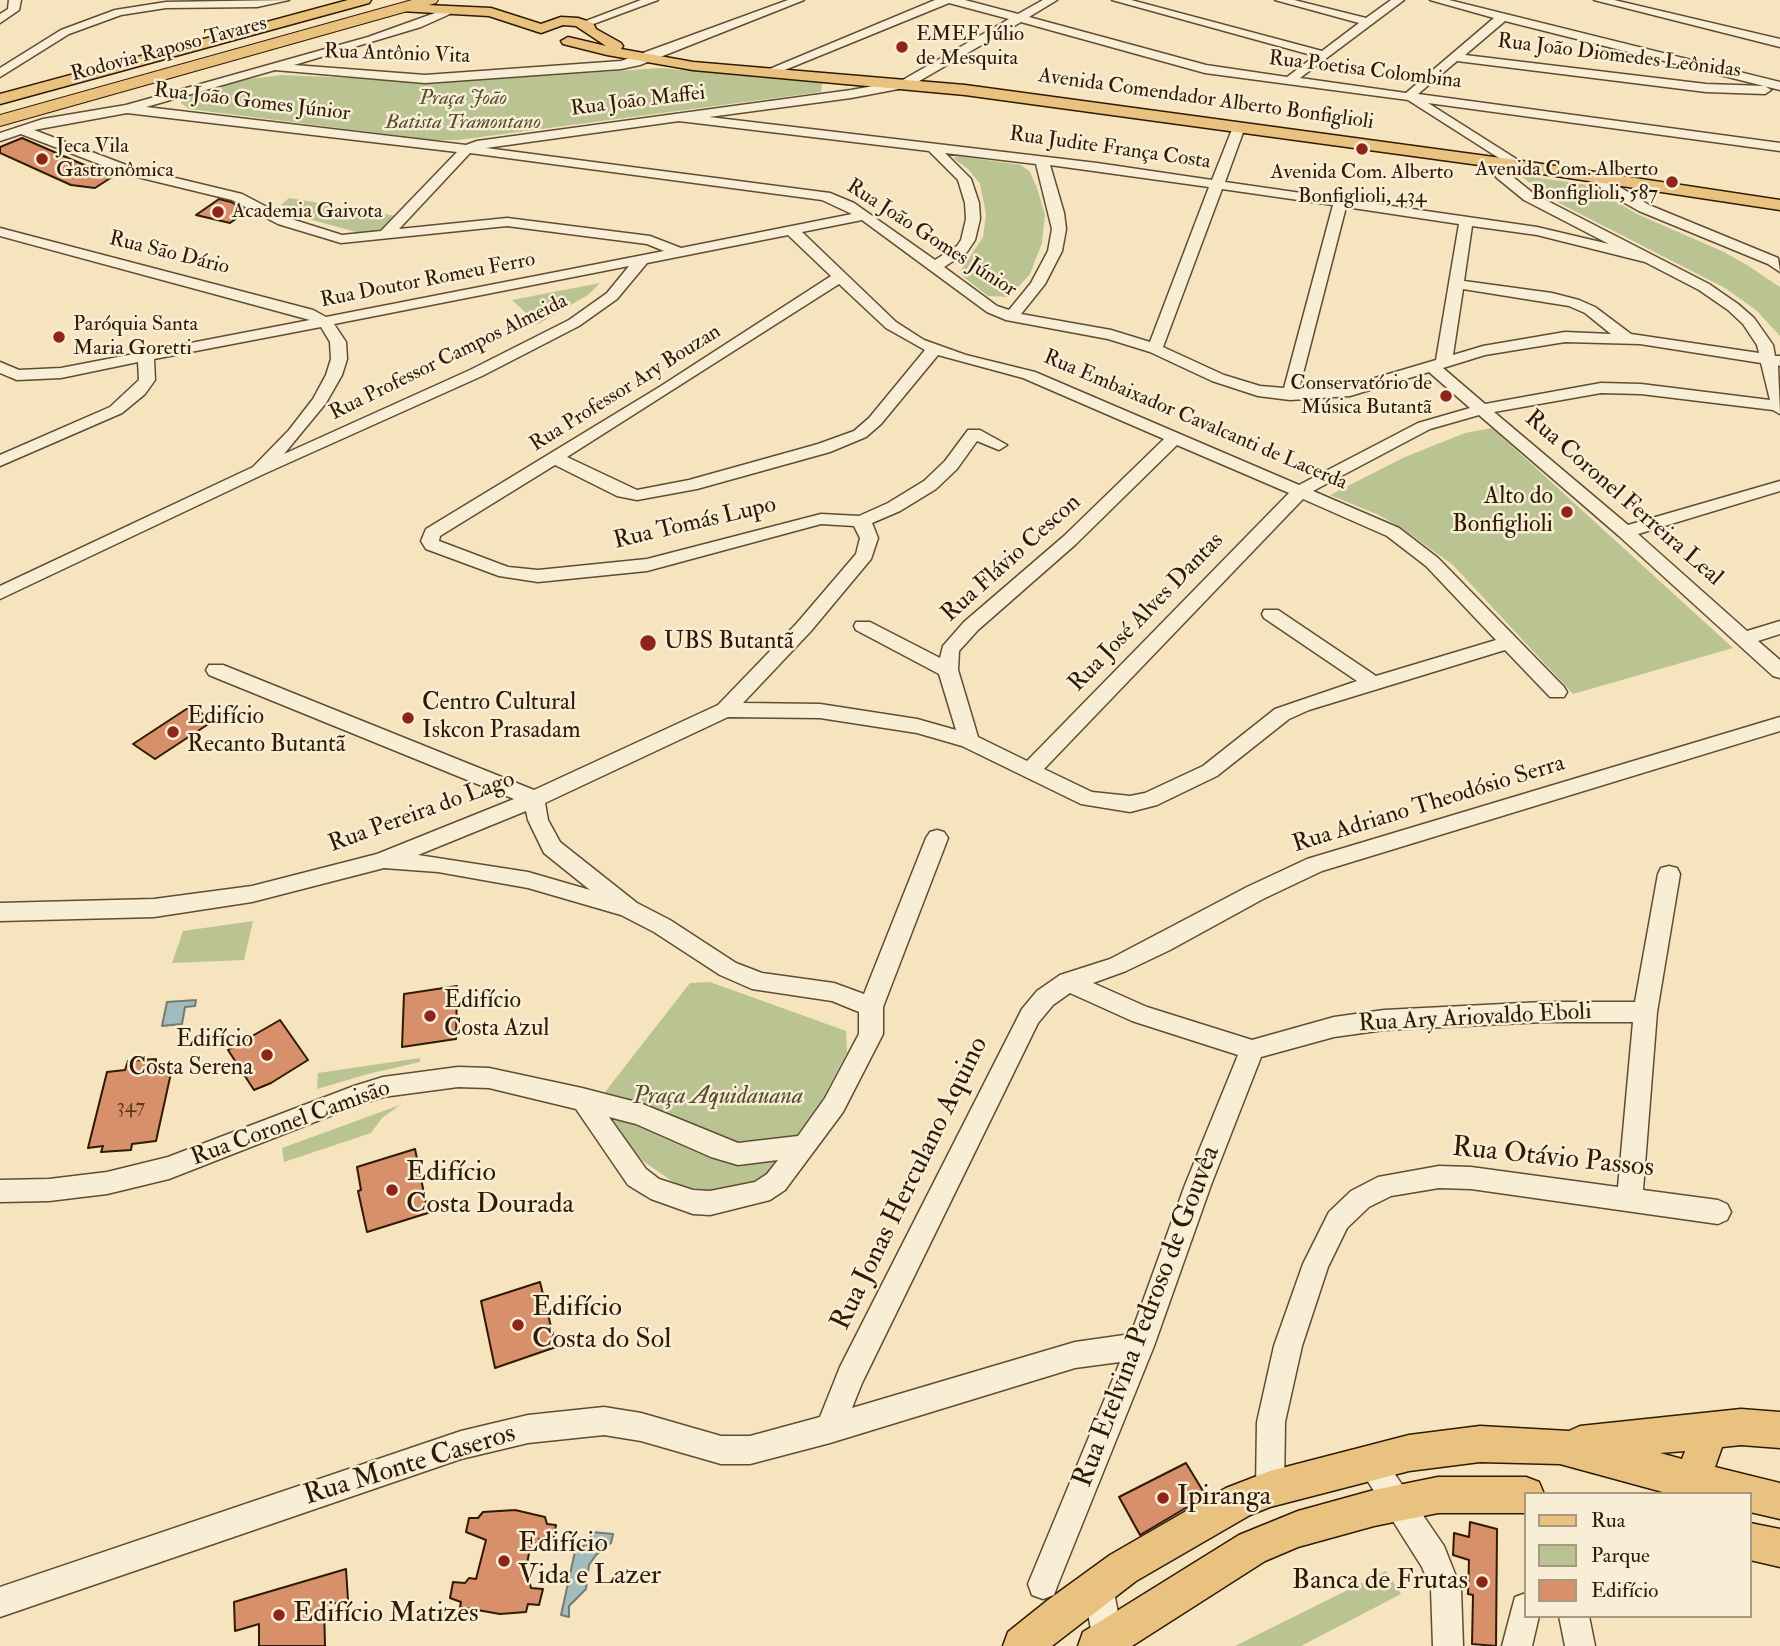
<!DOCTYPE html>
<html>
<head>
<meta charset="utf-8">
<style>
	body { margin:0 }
	#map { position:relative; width:1780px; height:1646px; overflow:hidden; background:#f5e4be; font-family:"IM FELL Double Pica",serif }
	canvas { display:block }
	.legend { position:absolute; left:1524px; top:1492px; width:228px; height:126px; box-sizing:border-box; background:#f8edd5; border:2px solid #a79982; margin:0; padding:9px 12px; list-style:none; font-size:21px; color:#2e1a05 }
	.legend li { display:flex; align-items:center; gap:14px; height:35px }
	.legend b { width:35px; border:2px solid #a79982 }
</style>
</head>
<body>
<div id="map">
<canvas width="1780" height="1646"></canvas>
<ul class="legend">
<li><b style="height:9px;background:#eac27f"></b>Rua</li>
<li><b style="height:19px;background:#bac493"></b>Parque</li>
<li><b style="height:19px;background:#d7906a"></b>Edifício</li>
</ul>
</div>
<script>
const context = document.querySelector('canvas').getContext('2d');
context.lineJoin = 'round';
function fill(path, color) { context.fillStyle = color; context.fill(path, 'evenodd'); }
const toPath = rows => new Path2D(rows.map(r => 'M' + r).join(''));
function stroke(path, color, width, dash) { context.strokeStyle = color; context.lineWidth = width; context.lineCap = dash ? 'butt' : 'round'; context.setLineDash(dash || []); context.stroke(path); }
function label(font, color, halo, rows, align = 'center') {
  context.font = font + ' "IM FELL Double Pica",serif'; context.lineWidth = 5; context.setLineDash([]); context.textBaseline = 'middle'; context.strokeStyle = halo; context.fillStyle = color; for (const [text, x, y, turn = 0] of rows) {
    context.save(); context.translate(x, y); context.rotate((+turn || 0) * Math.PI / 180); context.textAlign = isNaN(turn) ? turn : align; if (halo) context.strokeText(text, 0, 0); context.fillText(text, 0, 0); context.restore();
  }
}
const green = toPath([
	[661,68,822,83,821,92,458,140,434,140,189,109,181,103,185,97,200,92,249,79,282,75,446,82],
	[958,156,1021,165,1030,172,1037,188,1045,215,1042,243,1030,274,1009,297,988,296,961,275,961,270,983,237,986,214,980,184,969,170,953,158],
	[1519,175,1588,185,1637,214,1724,252,1747,265,1780,287,1780,336,1756,310,1725,288,1559,203],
	[289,198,396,216,381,231,360,233,301,217,281,205],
	[600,283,588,295,538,324,512,300],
	[1492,428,1733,648,1573,694,1453,565,1403,529,1379,515,1330,495,1405,457,1465,433],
	[253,921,244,960,172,963,183,931],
	[710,982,846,1031,847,1052,801,1140,778,1172,738,1195,686,1191,643,1161,611,1128,598,1101,690,983],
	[420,1058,420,1062,368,1074,317,1089,318,1073],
	[400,1105,382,1118,371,1133,284,1162,282,1148],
	[1386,1571,1401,1594,1301,1646,1235,1646]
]);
const water = toPath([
	[196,1000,195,1006,185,1007,182,1024,162,1026,167,1002,196,1000],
	[592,1532,613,1534,611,1543,596,1555,589,1565,586,1589,569,1606,569,1617,561,1615,576,1547,589,1545,592,1532]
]);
const building = toPath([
	[22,138,112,177,95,188,71,185,0,153,0,147,22,138],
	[219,199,231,202,247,211,230,223,196,215,219,199],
	[191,706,213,721,155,759,133,744,191,706],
	[457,986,456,1039,402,1047,404,994,457,986],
	[280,1020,308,1060,271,1083,254,1090,228,1050,280,1020],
	[156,1059,155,1066,173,1064,156,1141,132,1144,131,1150,101,1152,103,1146,88,1148,107,1072,125,1070,128,1061,156,1059],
	[415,1149,428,1213,367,1232,358,1191,361,1190,357,1167,415,1149],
	[540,1282,556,1347,495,1368,481,1301,540,1282],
	[1186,1463,1206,1496,1140,1535,1119,1497,1186,1463],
	[515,1510,545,1517,547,1524,556,1525,553,1541,539,1539,539,1544,531,1544,526,1568,531,1588,543,1589,539,1605,528,1604,526,1612,500,1614,460,1607,461,1602,450,1598,453,1582,465,1583,469,1578,476,1579,486,1540,466,1532,469,1518,478,1518,483,1512,515,1510],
	[1470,1522,1497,1529,1496,1646,1472,1644,1473,1595,1468,1594,1469,1560,1453,1555,1454,1533,1469,1537,1470,1522],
	[346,1569,348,1600,324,1606,325,1646,259,1646,259,1624,235,1631,234,1602,346,1569]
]);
const minor = toPath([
	[9,0,21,0,19,10,0,23,0,14,8,9,9,0],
	[289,0,257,7,166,8,121,15,69,34,0,77,0,68,61,30,115,10,166,2,289,0],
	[641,0,658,0,588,26,578,24,641,0],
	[788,0,804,0,640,65,621,69,425,83,275,70,146,107,466,145,477,141,851,90,901,81,1009,19,949,3,770,76,760,73,935,0,965,0,1018,14,1043,0,1057,0,1029,17,1206,65,1287,77,1315,56,1112,0,1131,0,1322,51,1359,23,1275,0,1294,0,1366,18,1391,0,1404,0,1300,78,1406,93,1494,18,1430,0,1449,0,1780,82,1780,90,1505,21,1465,55,1706,84,1765,86,1771,90,1765,94,1706,92,1457,61,1418,94,1780,143,1780,151,1428,103,1518,160,1518,166,1513,167,1408,100,1205,73,1021,22,909,87,851,98,709,117,1097,163,1212,180,1233,127,1239,123,1245,127,1225,182,1537,227,1609,244,1524,200,1497,178,1484,162,1491,158,1496,159,1507,172,1534,194,1709,284,1738,304,1754,318,1773,345,1775,356,1780,356,1780,366,1778,365,1780,414,1773,410,1641,394,1601,393,1494,412,1628,525,1780,481,1780,491,1638,534,1747,631,1780,621,1780,634,1758,641,1780,660,1780,678,1773,676,1619,536,1479,415,1430,429,1313,491,1399,528,1438,558,1564,687,1567,692,1564,697,1550,697,1505,650,1309,710,1289,719,1217,776,1157,805,1130,812,1081,804,962,746,917,733,820,718,728,717,545,803,548,820,560,842,637,903,670,920,736,963,762,973,834,983,864,994,926,838,930,832,937,830,944,832,948,838,883,1007,883,1034,843,1112,785,1190,770,1200,710,1215,693,1214,651,1199,628,1185,576,1109,489,1088,458,1087,383,1097,358,1105,169,1179,107,1194,49,1201,0,1202,0,1180,49,1179,107,1172,168,1157,354,1086,383,1077,458,1067,489,1068,582,1088,640,1103,738,1143,798,1136,825,1098,859,1034,859,1012,832,1001,752,989,720,975,654,932,621,915,528,888,438,872,384,868,252,902,154,917,0,921,0,903,154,899,252,886,377,854,514,799,209,675,206,670,209,665,223,665,534,790,718,705,797,623,856,554,860,538,854,526,821,524,647,571,538,582,499,576,426,549,421,541,426,529,661,386,831,276,788,235,647,263,617,299,579,326,482,376,266,473,0,599,0,586,253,467,289,430,313,399,326,375,331,359,330,342,321,327,154,359,155,380,145,394,122,413,0,466,0,455,110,407,139,380,138,362,61,378,17,380,0,373,0,362,19,370,61,368,310,320,0,236,0,228,313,310,326,317,664,251,647,244,507,226,341,243,278,224,232,200,125,174,21,134,0,141,0,133,43,119,126,105,368,37,446,9,450,10,450,14,421,27,294,65,425,75,621,61,788,0],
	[127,113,457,152,381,231,342,235,288,218,242,194,134,168,34,130,127,113],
	[679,121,929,151,958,180,965,203,966,219,961,240,957,246,935,260,854,203,830,193,486,148,679,121],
	[470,153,822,200,852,214,681,248,650,236,507,218,399,229,470,153],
	[945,153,1036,164,1052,229,1048,251,1031,283,1009,310,997,306,944,267,967,252,975,240,980,219,979,203,971,179,945,153],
	[1050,165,1209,187,1150,342,1111,330,1021,314,1045,284,1062,251,1066,229,1064,213,1050,165],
	[1222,189,1333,205,1284,388,1260,386,1224,375,1163,347,1222,189],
	[1346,207,1459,224,1436,360,1348,386,1299,389,1346,207],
	[862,220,987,312,1006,320,1108,339,1150,352,1212,381,1258,396,1290,400,1350,396,1429,372,1470,408,1418,423,1299,485,1035,372,966,355,924,340,896,322,802,232,862,220],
	[1472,226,1537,235,1645,262,1699,290,1728,310,1743,324,1757,345,1759,353,1631,334,1595,307,1579,300,1552,293,1464,281,1472,226],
	[629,266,607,293,569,320,470,370,284,454,326,403,342,375,347,359,346,342,334,324,629,266],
	[839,284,886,328,925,350,869,418,854,431,818,444,689,480,637,490,567,457,839,284],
	[1463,289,1569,306,1585,313,1611,334,1565,332,1483,346,1453,355,1463,289],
	[1565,342,1640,344,1761,363,1770,400,1641,384,1601,383,1485,404,1443,368,1485,355,1565,342],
	[938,355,1023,378,1164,439,1064,536,964,622,943,646,940,658,870,622,856,622,854,626,856,630,939,674,956,730,917,719,820,704,743,703,811,631,871,559,878,538,872,523,900,511,936,489,957,469,977,441,999,450,1007,445,980,430,968,430,945,461,924,481,888,503,859,516,821,514,647,559,538,570,508,567,439,541,440,536,555,465,617,496,637,500,697,489,830,452,866,437,881,424,938,355],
	[1177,445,1289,493,1027,761,978,737,958,670,959,651,978,630,1076,544,1177,445],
	[1303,499,1387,536,1426,566,1496,640,1376,676,1278,610,1264,610,1262,614,1264,618,1357,681,1275,709,1203,766,1145,793,1130,796,1092,792,1044,769,1303,499],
	[526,811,528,820,544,853,590,890,528,872,418,855,526,811],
	[609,1117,636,1124,711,1157,738,1165,778,1160,767,1174,755,1182,710,1191,693,1190,659,1179,646,1169,609,1117],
	[1594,0,1614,0,1780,39,1780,47,1594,0],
	[1597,173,1649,205,1778,258,1780,272,1768,264,1639,211,1607,193,1592,180,1590,177,1597,173],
	[1780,717,1780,731,1322,871,1263,899,1170,950,1126,971,1093,983,1147,1007,1252,1040,1334,1017,1384,1010,1543,1002,1635,1002,1658,874,1661,868,1669,866,1677,868,1680,874,1657,1012,1643,1190,1718,1200,1727,1204,1731,1212,1727,1220,1718,1224,1471,1189,1439,1188,1391,1196,1369,1207,1347,1228,1328,1267,1302,1346,1285,1422,1284,1489,1280,1499,1270,1503,1260,1499,1256,1489,1257,1422,1274,1346,1303,1264,1329,1212,1351,1191,1378,1177,1439,1166,1471,1167,1618,1187,1633,1022,1543,1022,1384,1030,1334,1037,1261,1057,1211,1185,1154,1346,1058,1584,1054,1595,1043,1599,1032,1595,1028,1584,1120,1362,1075,1368,830,1443,750,1464,721,1464,641,1441,604,1435,528,1443,461,1459,0,1617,0,1587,461,1431,528,1415,604,1407,641,1413,721,1436,750,1436,820,1417,840,1367,1022,1009,1037,991,1060,975,1110,959,1247,887,1307,859,1780,717],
	[1070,993,1132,1021,1238,1055,1185,1185,1131,1334,1075,1342,852,1408,862,1383,1038,1023,1053,1005,1070,993],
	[1369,1447,1379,1451,1444,1546,1461,1589,1463,1646,1433,1646,1431,1589,1422,1567,1355,1461,1359,1451,1369,1447],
	[1098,1571,1109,1575,1113,1586,1124,1646,1094,1646,1083,1586,1087,1575,1098,1571],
	[1526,1593,1526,1616,1539,1616,1532,1646,1502,1646,1515,1597,1526,1593],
	[1559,1616,1589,1616,1595,1646,1565,1646,1559,1616]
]);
const major = toPath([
	[348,0,371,0,369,3,0,104,0,94,348,0],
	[405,4,491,8,541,24,561,17,578,18,593,23,596,29,621,43,623,46,621,49,693,62,965,85,1516,160,1780,200,1780,210,1516,170,965,95,693,70,607,55,563,44,561,41,568,37,606,46,576,26,563,25,541,33,489,16,400,11,400,5,405,4],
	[1741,1409,1780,1412,1780,1448,1741,1445,1722,1447,1715,1467,1780,1483,1780,1519,1750,1512,1750,1494,1670,1494,1560,1464,1480,1462,1409,1471,1270,1507,1250,1515,1136,1581,1052,1646,1003,1646,1008,1632,1048,1600,1110,1555,1226,1488,1270,1471,1409,1435,1480,1426,1569,1431,1580,1426,1741,1409],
	[1685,1451,1682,1459,1660,1453,1685,1451],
	[1438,1477,1526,1477,1539,1482,1544,1494,1526,1494,1526,1513,1438,1513,1374,1526,1298,1547,1265,1561,1132,1646,1078,1646,1083,1632,1239,1535,1298,1511,1374,1490,1438,1477],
	[1750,1523,1780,1529,1780,1567,1750,1560,1750,1523]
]);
const highway = toPath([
	[412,0,438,0,436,3,0,126,0,115,412,0]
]);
const markers = [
	[902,47,7,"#8f2418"],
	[1362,149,7,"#8f2418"],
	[42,159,7,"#8f2418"],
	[1672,182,7,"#8f2418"],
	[218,212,7,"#8f2418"],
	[59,337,7,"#8f2418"],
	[1446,396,7,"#8f2418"],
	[1567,512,7,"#8f2418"],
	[648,643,9,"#8f2418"],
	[408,718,7,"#8f2418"],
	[173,732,7,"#8f2418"],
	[430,1016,7,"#8f2418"],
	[267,1055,7,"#8f2418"],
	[392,1190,7,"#8f2418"],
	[518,1325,7,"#8f2418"],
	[1163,1498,7,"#8f2418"],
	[504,1561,7,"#8f2418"],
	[1482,1582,7,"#8f2418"],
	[279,1615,7,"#8f2418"]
];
const farPoinames = [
	["EMEF Júlio",916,35],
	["de Mesquita",916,59],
	["Jeca Vila",56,147],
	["Gastronômica",56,171],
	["Avenida Com. Alberto",1658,170,"right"],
	["Bonfiglioli, 587",1658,194,"right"],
	["Avenida Com. Alberto",1362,173,"center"],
	["Bonfiglioli, 434",1362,197,"center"],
	["Academia Gaivota",232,212],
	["Paróquia Santa",73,325],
	["Maria Goretti",73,349],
	["Conservatório de",1432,384,"right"],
	["Música Butantã",1432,408,"right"]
];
const farStreetnames = [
	["Rodovia Raposo Tavares",169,50,-15],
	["Rua Antônio Vita",397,55,2],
	["Rua João Diomedes Leônidas",1619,57,7],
	["Rua Poetisa Colombina",1365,71,7],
	["Avenida Comendador Alberto Bonfiglioli",1206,100,8],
	["Rua João Maffei",638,102,-7],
	["Rua João Gomes Júnior",252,103,7],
	["Rua Judite França Costa",1110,149,8],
	["Rua João Gomes Júnior",931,239,33],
	["Rua São Dário",169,254,14],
	["Rua Doutor Romeu Ferro",428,281,-11],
	["Rua Professor Campos Almeida",449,358,-26],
	["Rua Professor Ary Bouzan",626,389,-32],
	["Rua Embaixador Cavalcanti de Lacerda",1195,421,23]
];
const farParknames = [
	["Praça João",463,99],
	["Batista Tramontano",463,123]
];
const numberNames = [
	["347",131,1107]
];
const poiNames = [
	["Alto do",1553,498,"right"],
	["Bonfiglioli",1553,526,"right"],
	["UBS Butantã",664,643],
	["Centro Cultural",422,704],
	["Iskcon Prasadam",422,732],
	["Edifício",187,718],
	["Recanto Butantã",187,746],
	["Edifício",444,1002],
	["Costa Azul",444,1030],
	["Edifício",253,1041,"right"],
	["Costa Serena",253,1069,"right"]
];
const streetNames = [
	["Rua Coronel Ferreira Leal",1623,499,41],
	["Rua Tomás Lupo",695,524,-13],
	["Rua Flávio Cescon",1012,559,-42],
	["Rua José Alves Dantas",1147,613,-46],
	["Rua Adriano Theodósio Serra",1429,805,-17],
	["Rua Pereira do Lago",422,813,-20],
	["Rua Ary Ariovaldo Eboli",1475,1019,-3],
	["Rua Coronel Camisão",291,1124,-20]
];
const parkNames = [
	["Praça Aquidauana",718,1098]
];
const nearStreetnames = [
	["Rua Otávio Passos",1553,1159,6],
	["Rua Jonas Herculano Aquino",911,1184,-64],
	["Rua Etelvina Pedroso de Gouvêa",1148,1317,-69],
	["Rua Monte Caseros",410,1466,-17]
];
const nearPoinames = [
	["Edifício",406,1174],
	["Costa Dourada",406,1206],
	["Edifício",532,1309],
	["Costa do Sol",532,1341],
	["Ipiranga",1177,1498],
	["Edifício",518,1545],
	["Vida e Lazer",518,1577],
	["Banca de Frutas",1468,1582,"right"],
	["Edifício Matizes",293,1615]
];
fill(green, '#bac493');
fill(water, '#a2bbbd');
stroke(water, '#747b73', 2);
fill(building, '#d7906a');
stroke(building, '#2e1a05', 2);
stroke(minor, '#604c33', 3);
stroke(major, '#2e1a05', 3);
stroke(highway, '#2e1a05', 2);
fill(minor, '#f8edd5');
fill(major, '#eac27f');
fill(highway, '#eac27f');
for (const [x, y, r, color] of markers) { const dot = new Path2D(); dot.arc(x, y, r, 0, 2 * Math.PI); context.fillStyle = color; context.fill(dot); stroke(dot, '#f8edd5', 2.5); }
label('21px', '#2e1a05', '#f8edd5', farPoinames, 'left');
label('21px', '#2e1a05', '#f8edd5', farStreetnames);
label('italic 21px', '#584d30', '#f8edd5', farParknames);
label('21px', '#58381e', null, numberNames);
label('24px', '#2e1a05', '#f8edd5', poiNames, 'left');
label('24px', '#2e1a05', '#f8edd5', streetNames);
label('italic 24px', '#584d30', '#f8edd5', parkNames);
label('28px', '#2e1a05', '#f8edd5', nearStreetnames);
label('28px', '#2e1a05', '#f8edd5', nearPoinames, 'left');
</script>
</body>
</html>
